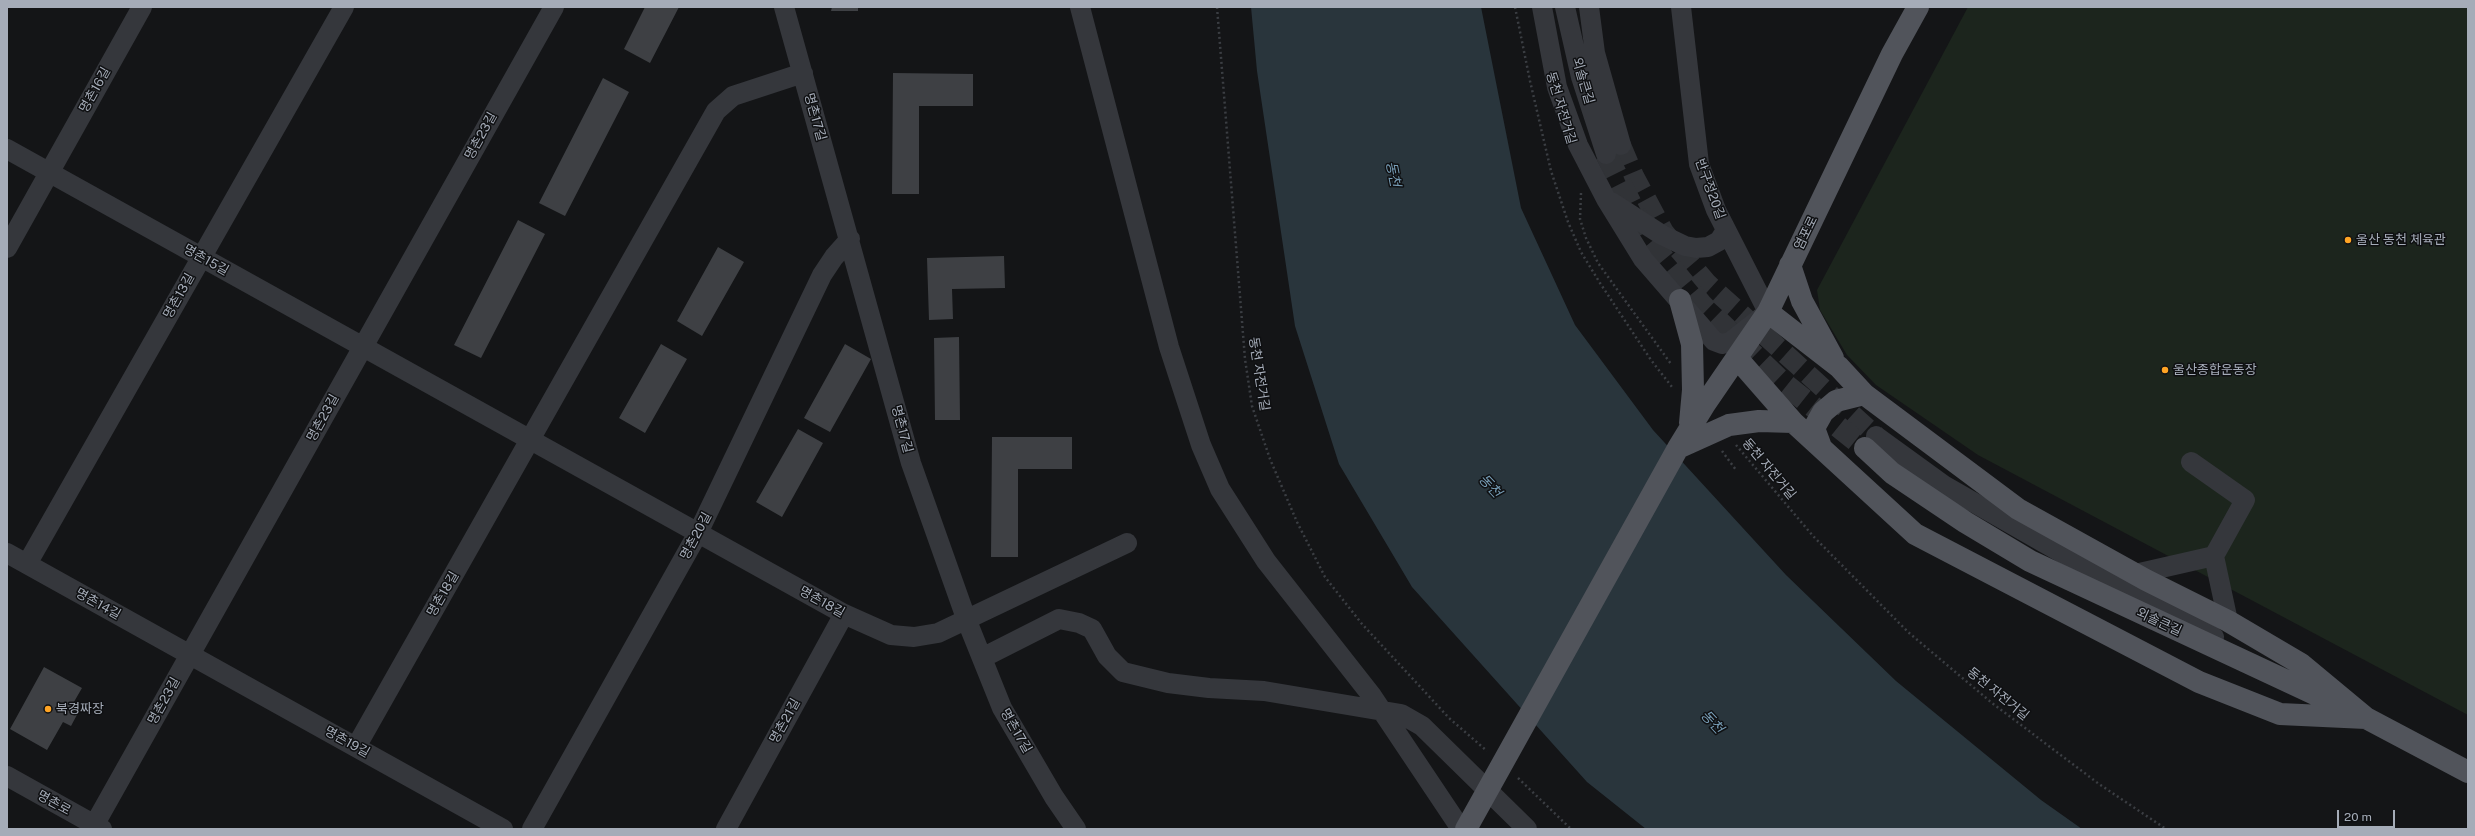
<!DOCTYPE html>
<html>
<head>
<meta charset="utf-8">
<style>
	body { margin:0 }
	#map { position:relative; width:2475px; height:836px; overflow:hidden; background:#141517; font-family:"Public Sans",sans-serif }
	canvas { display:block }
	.frame { position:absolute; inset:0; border:8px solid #a5acb8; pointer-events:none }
	.scale { position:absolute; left:2337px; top:810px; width:58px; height:18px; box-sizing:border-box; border:2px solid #a5acb8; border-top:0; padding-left:5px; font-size:12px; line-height:14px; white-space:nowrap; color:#a5acb8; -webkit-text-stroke:3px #0f1012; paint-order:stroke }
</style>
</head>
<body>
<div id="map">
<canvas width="2475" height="836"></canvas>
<div class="frame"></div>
<div class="scale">20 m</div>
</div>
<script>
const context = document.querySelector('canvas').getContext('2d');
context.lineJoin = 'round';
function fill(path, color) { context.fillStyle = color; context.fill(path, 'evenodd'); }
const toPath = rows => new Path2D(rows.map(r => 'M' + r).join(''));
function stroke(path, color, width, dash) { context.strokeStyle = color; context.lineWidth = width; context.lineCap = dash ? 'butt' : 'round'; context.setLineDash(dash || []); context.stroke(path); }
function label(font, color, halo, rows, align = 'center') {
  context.font = font + ' "Public Sans","Noto Sans KR",sans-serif'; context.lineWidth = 3; context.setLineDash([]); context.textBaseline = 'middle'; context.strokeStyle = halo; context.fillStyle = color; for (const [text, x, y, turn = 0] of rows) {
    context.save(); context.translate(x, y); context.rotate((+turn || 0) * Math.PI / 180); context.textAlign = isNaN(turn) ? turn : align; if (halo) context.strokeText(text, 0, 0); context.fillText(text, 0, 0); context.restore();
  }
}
const green = toPath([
	[1968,7,2468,7,2468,715,1978,455,1876,385,1847,355,1820,310,1817,290]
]);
const water = toPath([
	[1251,7,1481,7,1521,208,1575,325,1653,430,1786,575,1896,681,2041,800,2082,829,1646,829,1587,782,1412,587,1339,464,1295,326,1257,71]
]);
const building = toPath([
	[645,7,679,7,650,63,624,49],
	[832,7,858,7,858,11,831,11],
	[893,73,973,74,973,106,919,106,919,194,892,194],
	[603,78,629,92,565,216,539,203],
	[518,220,545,234,481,358,454,345],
	[718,247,744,262,702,336,677,321],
	[1004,256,1005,288,952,289,953,319,929,320,927,258],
	[959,337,960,420,935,420,934,338],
	[661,344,687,359,645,433,619,418],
	[845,344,871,359,830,432,804,418],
	[798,429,823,443,782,517,756,502],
	[992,437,1072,437,1072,469,1018,469,1018,557,991,557],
	[44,667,82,688,71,707,79,711,71,726,63,722,47,750,10,729]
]);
const minorTunnel = toPath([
	[1621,145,1634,176,1664,232,1707,283,1876,436]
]);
const majorTunnel = toPath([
	[1606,154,1650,242,1702,305,1782,382,1865,448]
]);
const path = toPath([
	[1217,7,1245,359,1252,406,1270,459,1297,522,1325,577,1362,624,1425,692,1449,718,1487,751],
	[1515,7,1530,81,1551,171,1568,222,1581,252,1600,283,1651,360,1672,387],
	[1581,193,1580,219,1586,238,1598,263,1671,364],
	[1736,445,1813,536,1908,632,1992,703,2099,784,2166,829],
	[1722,451,1736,470],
	[1518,778,1571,829]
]);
const minor = toPath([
	[784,7,911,463,967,621,1002,708,1054,797,1076,829],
	[1080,7,1169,347,1201,445,1220,489,1266,561,1372,696,1461,829],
	[1542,7,1557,87,1578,145,1606,199,1643,259,1714,341,1722,344,1730,342,1768,312,1716,210,1699,164,1681,7],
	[1565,7,1581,77,1606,154],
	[1589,7,1595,53,1621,145],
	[7,149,844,614,891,635,914,637,938,633,1127,543],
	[1611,202,1662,235,1685,246,1696,248,1708,247,1719,241,1726,230],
	[7,248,142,7],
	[1876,436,1945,486,2118,585,2214,637],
	[2191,462,2245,500,2214,556],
	[7,553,503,829],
	[27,564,344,7],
	[2135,574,2214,556,2228,621],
	[982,658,1059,619,1079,623,1092,629,1107,656,1123,672,1168,683,1209,688,1264,691,1401,714,1422,726,1527,829],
	[356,747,716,111,733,96,803,73],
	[7,776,102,829],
	[92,829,554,7],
	[532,829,698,533,822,275,834,257,850,239],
	[726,829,844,614]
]);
const major = toPath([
	[1790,265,1802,301,1833,358],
	[1680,300,1692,344,1693,390,1690,423],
	[1768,312,1839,367,1864,394,2018,509,2146,580,2228,621,2301,664,2366,718],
	[1737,358,1793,422],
	[1821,447,1814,428,1823,412,1836,401,1864,394],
	[1678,448,1729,425,1759,421,1793,422,1915,534,2199,682,2280,714,2366,718],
	[1865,448,1892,473,1965,522,2030,561,2366,718,2468,772],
	[1466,829,1678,448,1705,404,1768,312,1892,54,1918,7]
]);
const markers = [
	[2348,240,4,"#ffa424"],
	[2165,370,4,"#ffa424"],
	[48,709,4,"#ffa424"]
];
const streetNames = [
	["외솔큰길",1583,81,74],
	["명촌16길",95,90,-61],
	["동천 자전거길",1561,108,73],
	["명촌17길",815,117,74],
	["명촌23길",481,136,-61],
	["반구정20길",1710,189,70],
	["염포로",1806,233,-64],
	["명촌15길",206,260,29],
	["명촌13길",179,296,-61],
	["동천 자전거길",1259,374,81],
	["명촌23길",323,418,-61],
	["명촌17길",902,429,75],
	["동천 자전거길",1769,469,50],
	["명촌20길",696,536,-62],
	["명촌18길",443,594,-60],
	["명촌18길",822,602,29],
	["명촌14길",98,604,29],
	["외솔큰길",2159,622,25],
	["동천 자전거길",1998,694,39],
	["명촌23길",164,701,-61],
	["명촌21길",785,721,-61],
	["명촌17길",1016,731,60],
	["명촌19길",347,742,29],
	["명촌로",54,803,29]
];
const poiNames = [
	["울산 동천 체육관",2356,240],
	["울산종합운동장",2173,370],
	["북경짜장",56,709]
];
const waterNames = [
	["동천",1393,174,79],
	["동천",1490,486,47],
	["동천",1712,722,47]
];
fill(green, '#1c251d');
fill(water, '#29353c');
fill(building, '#3e4044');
stroke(minorTunnel, '#313337', 20, [20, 10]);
stroke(majorTunnel, '#313337', 22, [22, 11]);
stroke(path, '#3b3e43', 2.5, [2, 3]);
stroke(minor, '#35373c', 20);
stroke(major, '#51545b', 22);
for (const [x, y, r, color] of markers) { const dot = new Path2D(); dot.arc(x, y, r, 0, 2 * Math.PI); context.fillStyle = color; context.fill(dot); stroke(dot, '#0f1012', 1.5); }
label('13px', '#a5acb8', '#0f1012', streetNames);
label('13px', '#a5acb8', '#0f1012', poiNames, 'left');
label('italic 14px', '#789eb7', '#0f1012', waterNames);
</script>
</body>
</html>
